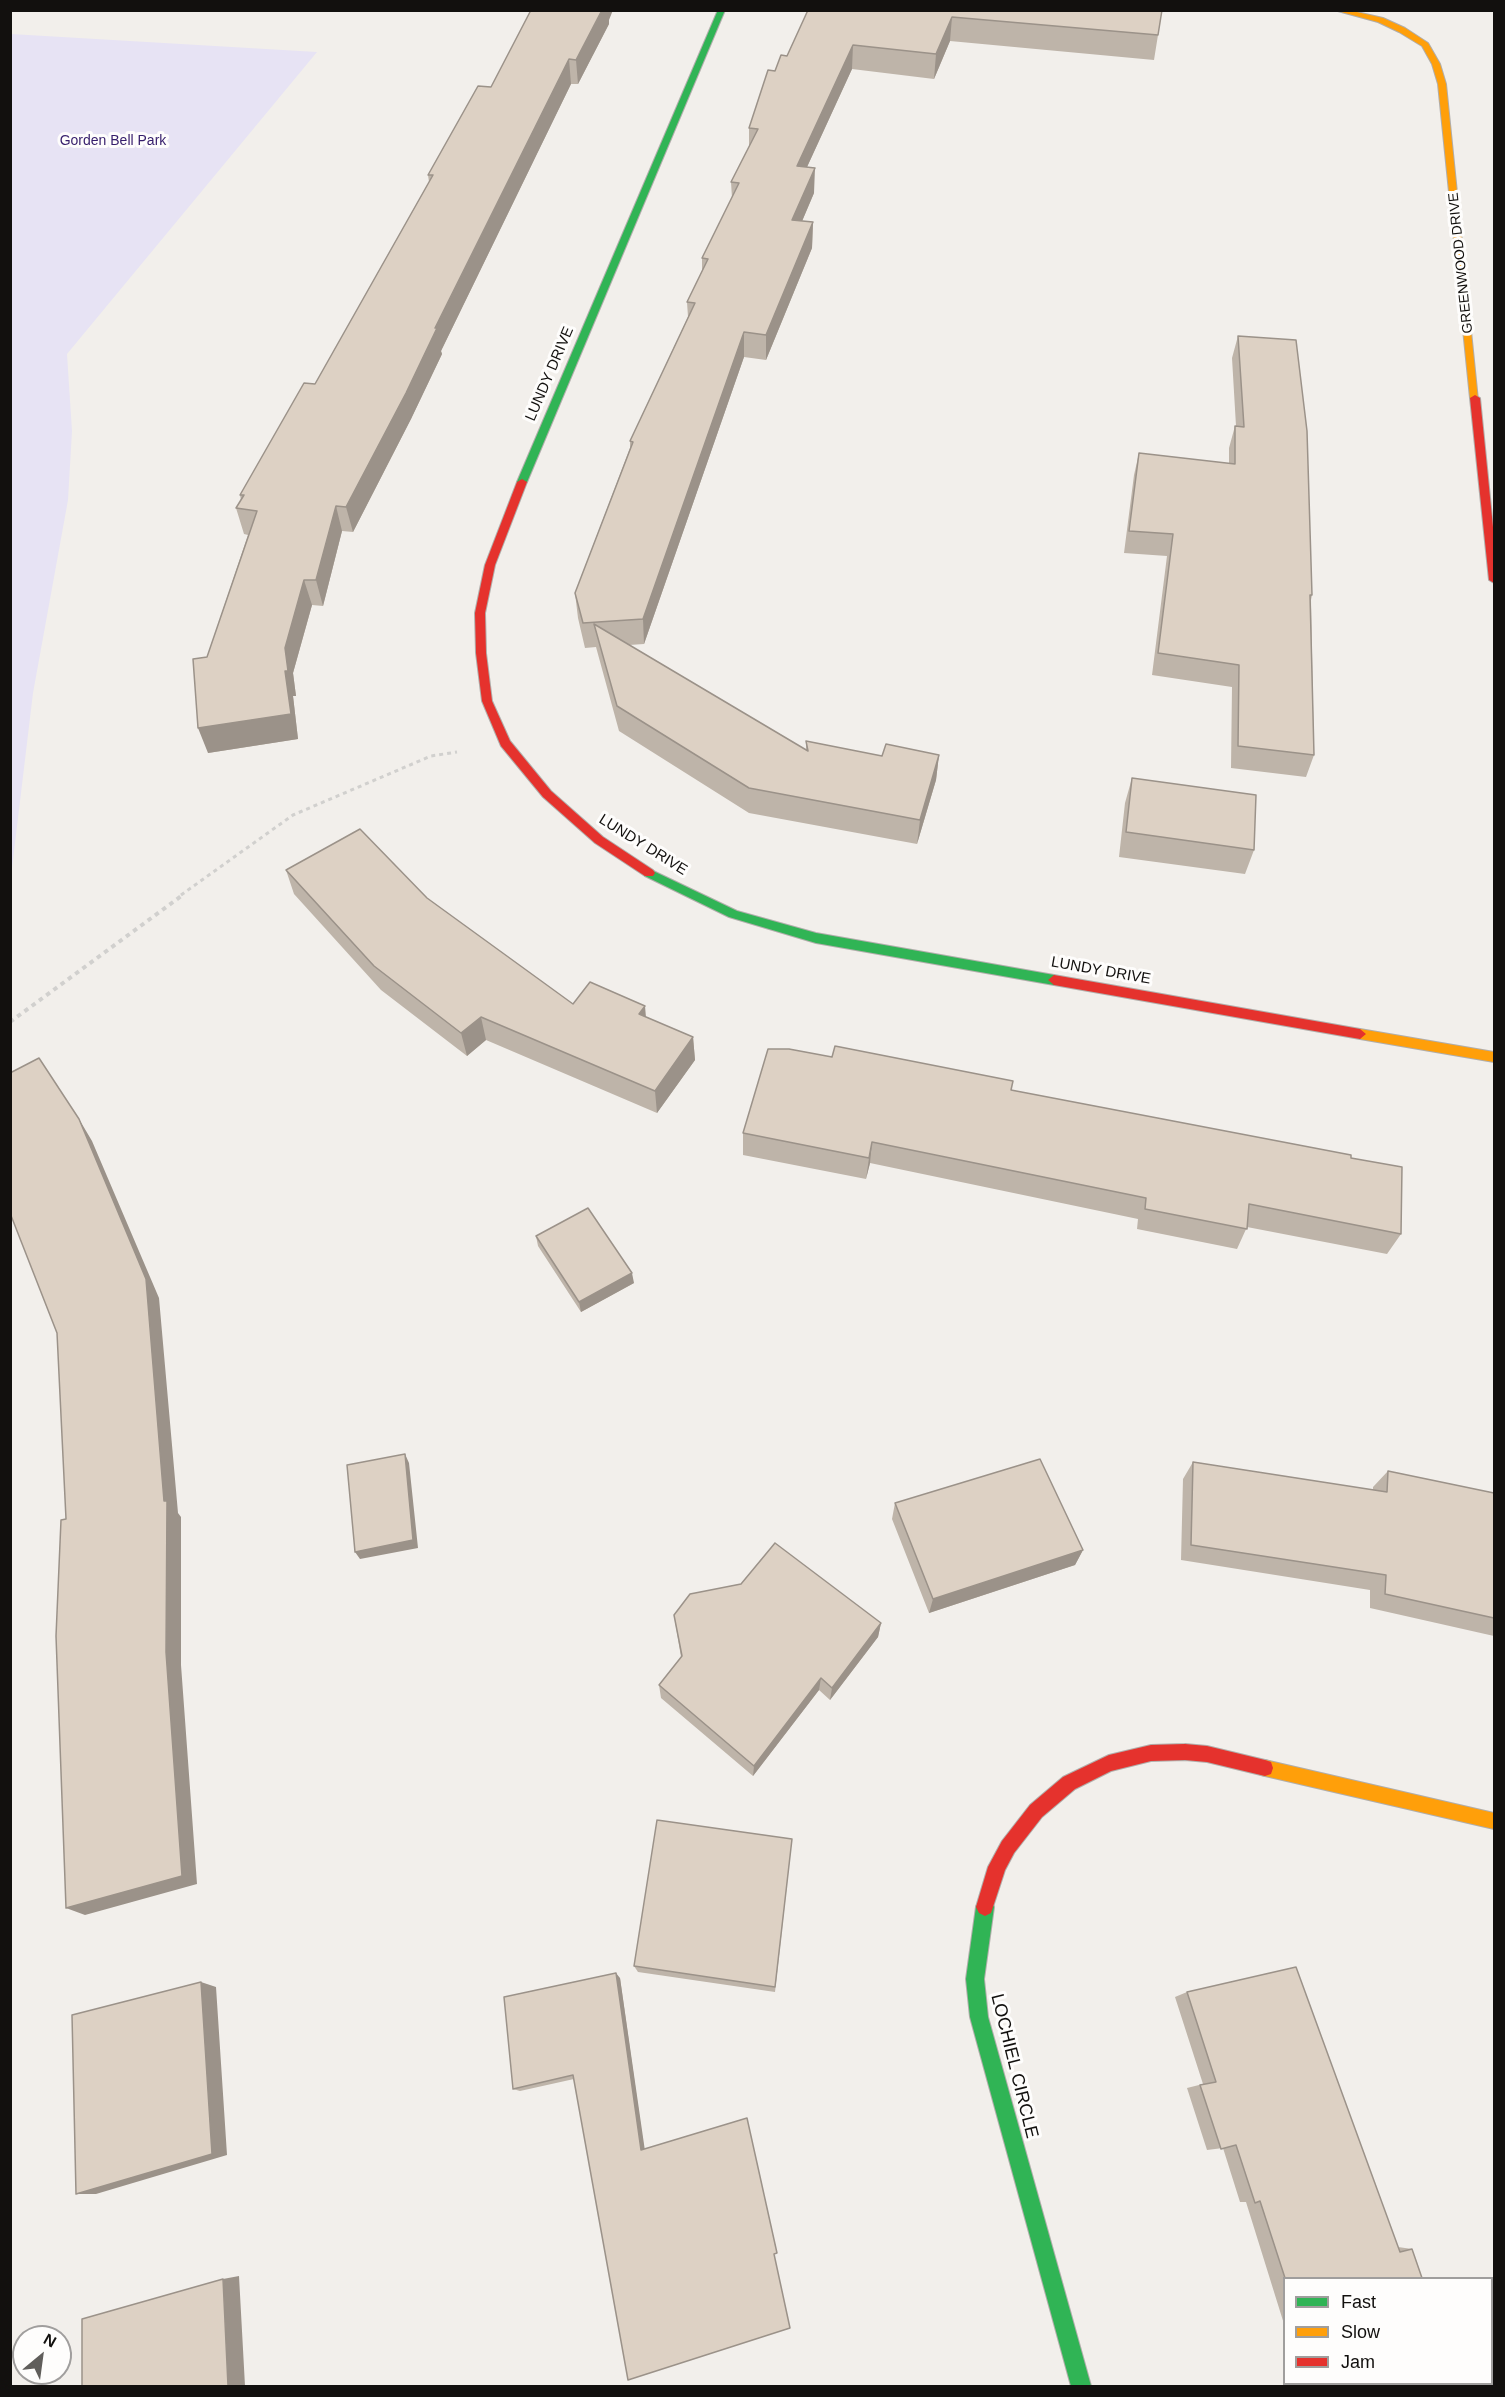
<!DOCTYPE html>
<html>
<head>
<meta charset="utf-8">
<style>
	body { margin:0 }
	#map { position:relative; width:1505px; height:2397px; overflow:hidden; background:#f2efeb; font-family:Helvetica,sans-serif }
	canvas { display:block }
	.frame { position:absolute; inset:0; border:12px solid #12100e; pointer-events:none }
	.legend { position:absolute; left:1283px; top:2277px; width:210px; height:108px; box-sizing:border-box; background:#fefdfc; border:2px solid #a09e9d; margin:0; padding:8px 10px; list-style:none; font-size:18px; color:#12100e }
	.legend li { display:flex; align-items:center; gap:12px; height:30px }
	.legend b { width:30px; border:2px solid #a09e9d }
	.north { position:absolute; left:12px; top:2325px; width:60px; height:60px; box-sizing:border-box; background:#fefdfc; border:2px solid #a09e9d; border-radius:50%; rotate:29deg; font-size:16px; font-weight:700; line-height:24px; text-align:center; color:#12100e }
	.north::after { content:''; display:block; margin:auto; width:21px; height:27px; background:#605e5b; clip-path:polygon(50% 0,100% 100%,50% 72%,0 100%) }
</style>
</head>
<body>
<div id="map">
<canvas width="1505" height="2397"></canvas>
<div class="frame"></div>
<ul class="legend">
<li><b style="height:8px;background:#30b455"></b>Fast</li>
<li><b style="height:8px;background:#ff9f0a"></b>Slow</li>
<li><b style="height:8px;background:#e5322d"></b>Jam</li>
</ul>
<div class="north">N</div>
</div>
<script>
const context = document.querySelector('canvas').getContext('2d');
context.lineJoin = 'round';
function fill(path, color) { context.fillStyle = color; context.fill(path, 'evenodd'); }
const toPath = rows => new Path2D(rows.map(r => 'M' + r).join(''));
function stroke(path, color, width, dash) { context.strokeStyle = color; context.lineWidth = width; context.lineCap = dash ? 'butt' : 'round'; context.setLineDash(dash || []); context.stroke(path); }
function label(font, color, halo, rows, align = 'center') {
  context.font = font + ' Helvetica,sans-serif'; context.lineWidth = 6; context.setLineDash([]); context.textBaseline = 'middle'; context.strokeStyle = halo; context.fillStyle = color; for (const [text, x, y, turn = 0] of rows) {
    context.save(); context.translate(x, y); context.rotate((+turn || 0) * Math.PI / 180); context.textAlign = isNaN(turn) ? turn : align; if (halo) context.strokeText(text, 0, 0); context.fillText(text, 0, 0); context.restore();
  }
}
const green = toPath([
	[11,34,317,52,67,354,72,431,68,500,33,693,12,868,11,868]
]);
const pathFar1 = toPath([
	[181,895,293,815,431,756,457,752]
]);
const path = toPath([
	[10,1022,184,894]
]);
const fast = toPath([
	[718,10,725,10,527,482,519,484,517,482,718,10],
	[649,869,737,911,816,933,1054,975,1060,980,1054,985,816,943,729,917,645,876,643,873,645,870,649,869],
	[985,1898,991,1901,994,1907,984,1979,988,2017,1091,2386,1071,2386,970,2017,966,1979,976,1907,979,1901,985,1898]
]);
const slow = toPath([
	[1334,10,1348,10,1383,18,1405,28,1428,43,1440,64,1446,84,1478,400,1470,398,1438,84,1432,64,1422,46,1399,32,1378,22,1334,10],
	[1360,1029,1494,1052,1494,1062,1360,1039,1354,1034,1360,1029],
	[1265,1760,1494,1813,1494,1829,1265,1776,1259,1774,1257,1768,1259,1762,1265,1760]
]);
const jam = toPath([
	[1475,395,1480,398,1494,537,1494,583,1489,580,1470,398,1475,395],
	[522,479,527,482,495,565,485,613,486,653,492,701,510,741,551,791,603,837,653,870,655,873,653,876,645,876,595,843,543,797,501,746,482,701,476,653,475,613,485,565,517,482,522,479],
	[1054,975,1360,1029,1366,1034,1360,1039,1054,985,1048,980,1054,975],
	[1185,1744,1207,1746,1265,1760,1271,1762,1273,1768,1271,1774,1265,1776,1207,1762,1185,1760,1151,1761,1111,1771,1075,1789,1042,1817,1014,1853,1005,1870,991,1913,985,1916,979,1913,976,1907,988,1867,1002,1841,1030,1805,1063,1777,1109,1755,1151,1745,1185,1744]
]);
const wall = toPath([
	[808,10,1162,10,1154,60,950,41,934,79,852,69,807,167,814,193,802,221,813,222,812,248,766,360,744,357,644,644,629,645,806,750,806,741,882,756,939,755,936,780,917,844,749,813,619,731,596,647,585,648,578,618,575,593,630,448,630,441,688,317,687,302,702,271,702,258,732,198,731,182,749,148,749,128,775,71,787,56],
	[609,20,609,24,578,84,571,84,441,351,442,354,411,419,353,532,342,531,323,606,312,605,293,673,296,696,293,696,298,739,208,753,207,657,248,535,244,534,236,508,241,500,240,495,315,384,429,182,428,175,491,87],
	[1238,336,1312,595,1311,600,1314,755,1306,777,1231,768,1232,687,1152,675,1167,556,1124,553,1134,475,1139,453,1229,464,1229,448,1235,426,1236,426,1232,358],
	[1132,778,1254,850,1245,874,1119,857,1125,803],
	[286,870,427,898,573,1004,646,1017,693,1037,695,1060,657,1113,486,1040,467,1056,381,990,294,894],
	[1011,1090,1351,1158,1401,1234,1387,1254,1247,1227,1237,1249,1137,1229,1138,1219,870,1163,866,1179,743,1155,743,1133],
	[536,1236,634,1283,581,1312,538,1246],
	[1193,1462,1373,1490,1373,1487,1388,1471,1494,1493,1494,1636,1370,1608,1370,1590,1181,1560,1183,1479],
	[895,1503,1083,1550,1075,1565,929,1613,892,1519],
	[674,1615,881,1623,878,1637,830,1700,819,1690,753,1776,661,1698,659,1685,681,1657],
	[792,1839,775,1992,638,1972,634,1966],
	[620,1978,644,2149,774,2254,790,2328,574,2079,520,2091,513,2089],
	[1187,1992,1398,2247,1412,2249,1422,2278,1284,2278,1284,2324,1246,2202,1240,2202,1223,2148,1207,2150,1187,2088,1203,2084,1175,1997],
	[1304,2384,1461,2384,1462,2386,1305,2386]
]);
const shadedWall = toPath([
	[602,10,613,10,609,20,609,24,578,84,576,60],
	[952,17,950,41,934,79,936,54],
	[853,45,852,69,796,191,797,166],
	[569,59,571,84,441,351,442,354,411,419,353,532,346,507],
	[815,168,814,193,792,245,792,220],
	[813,222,812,248,766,360,766,335],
	[744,332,744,357,644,644,643,619],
	[336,506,342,531,323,606,316,580],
	[304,580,312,605,293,673,296,696,293,696,298,739,208,753,198,728,285,671,285,648],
	[939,755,936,780,917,844,920,820],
	[645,1006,647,1029,639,1014],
	[481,1017,486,1040,467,1056,461,1033],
	[693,1037,695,1060,657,1113,655,1091],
	[79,1119,92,1141,159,1298,178,1513,181,1517,181,1665,197,1884,85,1915,66,1908,166,1652],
	[872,1142,870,1163,866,1179,869,1158],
	[632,1273,634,1283,581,1312,579,1302],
	[405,1454,409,1463,418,1548,360,1559,355,1552],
	[1083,1550,1075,1565,929,1613,933,1599],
	[881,1623,878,1637,830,1700,832,1688],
	[821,1678,819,1690,753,1776,754,1766],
	[616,1973,620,1978,645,2151,641,2150],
	[201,1982,216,1987,227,2155,96,2194,76,2194],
	[239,2276,245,2386,228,2386,223,2279]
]);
const building = toPath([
	[531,10,602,10,576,60,569,59,435,328,437,328,406,393,346,507,336,506,316,580,304,580,285,648,288,671,285,671,291,714,198,728,193,659,207,657,257,511,236,508,244,495,240,495,304,383,315,384,433,175,428,175,478,86,491,87,531,10],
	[808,10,1162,10,1158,35,952,17,936,54,853,45,797,166,815,168,792,220,813,222,766,335,744,332,643,619,583,623,575,593,633,442,630,441,695,303,687,302,708,259,702,258,739,183,731,182,758,129,749,128,768,70,775,71,781,55,787,56,808,10],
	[1238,336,1296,340,1307,431,1312,595,1310,595,1314,755,1238,746,1239,665,1158,653,1173,534,1129,531,1139,453,1235,464,1235,426,1244,427,1238,336],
	[594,624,808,751,806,741,882,756,886,744,939,755,920,820,749,788,617,706,594,624],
	[1132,778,1256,795,1254,850,1126,832,1132,778],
	[360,829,427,898,573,1004,590,982,645,1006,639,1014,693,1037,655,1091,481,1017,461,1033,374,966,286,870,360,829],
	[835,1046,1013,1081,1011,1090,1351,1155,1351,1158,1402,1167,1401,1234,1249,1204,1247,1229,1145,1209,1146,1198,872,1142,869,1158,743,1133,768,1049,789,1049,832,1057,835,1046],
	[39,1058,79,1119,146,1279,164,1501,167,1501,166,1652,182,1876,66,1908,56,1636,61,1520,66,1519,57,1333,10,1213,10,1073,39,1058],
	[588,1208,632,1273,579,1302,536,1236,588,1208],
	[405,1454,413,1540,355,1552,347,1465,405,1454],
	[1040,1459,1083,1550,933,1599,895,1503,1040,1459],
	[1193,1462,1387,1492,1388,1471,1494,1493,1494,1618,1385,1594,1386,1575,1191,1545,1193,1462],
	[775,1543,881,1623,832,1688,821,1678,754,1766,659,1685,682,1656,674,1615,690,1594,741,1584,775,1543],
	[657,1820,792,1839,775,1987,634,1966,657,1820],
	[1296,1967,1400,2252,1412,2249,1422,2278,1285,2278,1260,2201,1255,2203,1236,2145,1221,2149,1200,2085,1216,2082,1187,1992,1296,1967],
	[616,1973,641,2150,747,2118,777,2253,774,2254,790,2328,628,2380,573,2075,513,2089,504,1997,616,1973],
	[201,1982,212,2154,76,2194,72,2015,201,1982],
	[223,2279,228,2386,82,2386,82,2319,223,2279],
	[1319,2384,1461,2384,1462,2386,1320,2386,1319,2384]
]);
const farParknames = [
	["Gorden Bell Park",113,141]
];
const farStreetnames = [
	["GREENWOOD DRIVE",1461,263,-96]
];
const streetNames = [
	["LUNDY DRIVE",550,374,-67],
	["LUNDY DRIVE",643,845,32],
	["LUNDY DRIVE",1101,971,10]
];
const nearStreetnames = [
	["LOCHIEL CIRCLE",1014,2066,76]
];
fill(green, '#e7e3f4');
stroke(fast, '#b1aeab', 2);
stroke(slow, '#b1aeab', 2);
stroke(jam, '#b1aeab', 2);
stroke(pathFar1, '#d1d0ce', 3, [4, 4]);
stroke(path, '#d1d0ce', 4, [4.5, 4.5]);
fill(fast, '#30b455');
fill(slow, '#ff9f0a');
fill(jam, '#e5322d');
fill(wall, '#beb4a9');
fill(shadedWall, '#9b9289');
fill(building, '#ddd1c4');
stroke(building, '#9b9289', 1.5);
label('14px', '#351d6b', '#fefdfc', farParknames);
label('14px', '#12100e', '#fefdfc', farStreetnames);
label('15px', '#12100e', '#fefdfc', streetNames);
label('18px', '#12100e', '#fefdfc', nearStreetnames);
</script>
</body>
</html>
